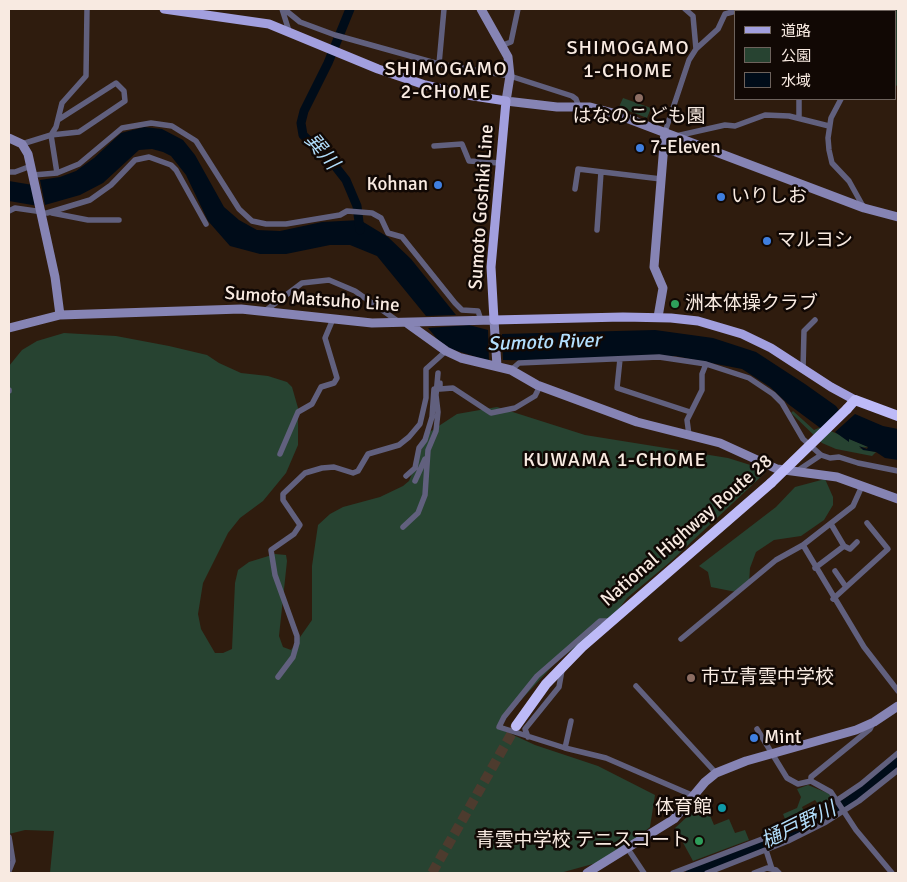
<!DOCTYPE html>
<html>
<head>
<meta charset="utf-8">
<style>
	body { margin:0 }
	#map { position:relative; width:907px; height:882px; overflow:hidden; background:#2f1c0e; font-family:Signika,"Noto Sans JP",sans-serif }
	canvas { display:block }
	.frame { position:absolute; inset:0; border:10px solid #f8eae1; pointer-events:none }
	.legend { position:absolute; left:734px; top:10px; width:162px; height:90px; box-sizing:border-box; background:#110804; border:1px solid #6d625c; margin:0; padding:6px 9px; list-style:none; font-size:15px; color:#f8eae1 }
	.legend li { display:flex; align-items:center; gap:10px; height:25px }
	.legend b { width:25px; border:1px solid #6d625c }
</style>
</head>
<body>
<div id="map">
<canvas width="907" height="882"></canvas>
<div class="frame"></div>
<ul class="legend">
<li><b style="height:6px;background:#a29fde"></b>道路</li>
<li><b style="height:14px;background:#274331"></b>公園</li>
<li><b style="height:14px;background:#000c19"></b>水域</li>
</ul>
</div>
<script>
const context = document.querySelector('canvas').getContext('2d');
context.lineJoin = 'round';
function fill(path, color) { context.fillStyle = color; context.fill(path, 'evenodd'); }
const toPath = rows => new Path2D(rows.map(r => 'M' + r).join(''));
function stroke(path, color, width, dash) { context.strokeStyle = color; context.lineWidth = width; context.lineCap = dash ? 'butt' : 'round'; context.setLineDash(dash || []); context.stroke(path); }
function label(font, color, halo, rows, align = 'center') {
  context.font = font + ' Signika,"Noto Sans JP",sans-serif'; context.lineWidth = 5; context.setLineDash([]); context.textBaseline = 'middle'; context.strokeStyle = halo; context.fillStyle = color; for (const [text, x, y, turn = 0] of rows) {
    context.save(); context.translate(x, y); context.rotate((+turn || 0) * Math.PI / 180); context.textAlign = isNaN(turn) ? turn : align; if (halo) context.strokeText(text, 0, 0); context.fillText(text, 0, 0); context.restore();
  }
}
const green = toPath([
	[855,9,896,9,898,13,898,88,896,85,896,11,856,11],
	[623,98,651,108,647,118,619,107],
	[64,333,116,336,169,346,207,355,219,363,241,373,268,376,287,382,292,387,298,408,298,445,286,473,263,501,240,518,228,533,203,583,198,614,201,629,215,653,223,653,232,649,235,583,238,570,249,562,275,554,286,555,287,561,279,636,283,647,291,650,312,620,312,566,318,525,330,514,343,507,380,497,403,486,409,481,428,433,457,414,497,407,585,435,728,458,760,468,766,472,670,562,627,598,612,618,600,630,559,659,496,727,535,745,598,766,655,795,650,827,611,859,560,873,50,873,54,831,25,830,9,834,9,366,22,350,37,341],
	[793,411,814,430,821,427,869,447,859,448,876,452,872,456,836,449,822,443,791,413],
	[825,479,833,497,833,505,824,520,801,536,774,540,756,552,750,568,749,583,736,592,711,587,708,572,699,566,776,507,795,487],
	[808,785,830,794,831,802,821,808,815,800,802,807,806,816,787,824,783,814,797,808,801,797,797,789],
	[704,801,714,825,729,819,735,833,745,830,749,840,693,861,675,828]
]);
const water = toPath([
	[144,127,162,129,183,140,195,155,224,207,239,220,257,230,280,231,322,222,360,220,388,237,411,259,456,315,426,316,377,256,350,245,330,245,286,254,260,254,230,246,208,221,186,175,171,156,163,152,152,149,139,150,103,183,80,195,45,205,40,180,60,177,76,171,94,158,121,133],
	[9,181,33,185,38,206,9,201],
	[469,325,488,330,489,361,451,349,438,340,428,328],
	[655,330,713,338,756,352,805,384,836,406,841,413,823,430,788,404,770,387,742,369,675,356,560,361,503,360,502,334],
	[855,414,883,426,898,429,898,460,885,458,876,452,863,450,859,446,867,449,868,447,849,439,849,442,835,432]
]);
const river = toPath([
	[350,9,328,63,304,111,301,123,303,135,335,166,346,180,357,206,360,230],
	[690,873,806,826,849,801,898,761]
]);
const highwayTunnel = toPath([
	[432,873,516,726]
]);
const street = toPath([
	[282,9,289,31],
	[284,9,300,22,335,35,439,64,510,76,572,96,576,99,579,107],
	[685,9,693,16,696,49],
	[796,9,796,11],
	[763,11,764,9],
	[503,45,511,42,518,9],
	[439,64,444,9],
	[799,99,799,118],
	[841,99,831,118,828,138,829,150,832,163,849,181,864,208],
	[665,132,689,60,696,49,718,29,725,14,736,11],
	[676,136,725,125,735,126,765,115,789,116,829,126],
	[22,144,51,135,56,127,62,103,86,76,87,9],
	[434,146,462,144,469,161,500,163],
	[9,172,15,172,31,166],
	[57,173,51,135,79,132,125,101,124,91,116,83,58,120],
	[33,175,57,173,79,164,122,128,151,123,172,126,196,141,239,209,252,221,266,224,286,224,340,215,347,211,372,213,381,218,388,233,402,237,455,303,462,310,478,311,481,320],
	[575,189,578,169,661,179],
	[9,211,15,208,43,212],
	[47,213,90,200,111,185,135,160,149,157,171,165,176,170,206,224],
	[52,213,88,220,119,220],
	[597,230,601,172],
	[265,311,302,283,329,280,355,291,399,322],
	[620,359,617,388,690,412],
	[803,369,804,331,815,320],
	[511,370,519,363,659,357,706,364,749,378,773,394,782,403,803,439,821,455,830,458,839,457,858,463,898,471],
	[440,383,440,389,453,388,491,413,515,408,535,396,540,386],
	[9,390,9,391],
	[689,435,687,420,702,390,702,374,706,364],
	[280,454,298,412,312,404,321,387,334,383,337,378,325,338,333,319],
	[797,471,821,455],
	[406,476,415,468,419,448,425,440,432,417,434,389],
	[415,481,425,459],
	[831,524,844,546],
	[403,527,418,513,425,495,428,450,436,431,438,412,436,395,438,373],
	[803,545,864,647,898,691],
	[815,568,844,546,850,549,857,542],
	[835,571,846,587],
	[833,599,888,549,867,523],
	[612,621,600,621,537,676,504,717,499,727,565,748,606,758,694,796],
	[681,639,776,560,803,545,853,506,862,486],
	[278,677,293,657,297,643,297,636,275,575,271,550,294,534,300,525,283,500,283,494,305,473,322,468,334,467,353,473,358,471,368,454,399,445,409,437,420,424,426,398,426,369,446,351],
	[636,686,716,773],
	[757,729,787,778,798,784,811,781,831,792,856,830,892,873],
	[528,737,525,729,559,687,562,670],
	[565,748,571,721],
	[811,781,811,777,870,729,873,723],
	[9,837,13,861,9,871],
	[628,849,644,873],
	[766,850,772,869],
	[673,873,770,836,818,813,861,784,898,753],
	[707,873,788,841,826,822,859,801,898,770],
	[754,873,767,868,776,870,779,873]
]);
const secondary = toPath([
	[481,9,508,57,510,76,506,101,557,107,590,107,613,113,864,208,898,217],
	[9,138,22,144,28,154,55,277,60,315],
	[658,317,663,288,654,267,665,132],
	[407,323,446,351,461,358,511,370,537,385,637,422,720,443,777,469,837,477,898,499],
	[9,328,60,315,241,309,372,323,494,320,497,366],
	[587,873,674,819,705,782,716,773,746,761,856,730,874,722,898,706]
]);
const primary = toPath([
	[164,9,269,24,378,69,425,85,467,95,506,101,491,267,494,320,623,317,671,318,698,321,742,334,771,348,831,387,855,400]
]);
const highway = toPath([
	[847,409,855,400,898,416],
	[516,726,546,684,582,647,771,483]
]);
const highwayBridge = toPath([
	[771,483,847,409]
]);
const markers = [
	[639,98,5,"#8d6e63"],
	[640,148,5,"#3f7fe0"],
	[438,185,5,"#3f7fe0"],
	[721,197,5,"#3f7fe0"],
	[767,241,5,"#3f7fe0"],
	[675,304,5,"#2e9e5b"],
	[691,678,5,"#8d6e63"],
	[754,738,5,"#3f7fe0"],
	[722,808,5,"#0f9aa8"],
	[699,841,5,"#2e9e5b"]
];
const poiNames = [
	["はなのこども園",639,117,"center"],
	["7-Eleven",650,148],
	["Kohnan",428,185,"right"],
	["いりしお",731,197],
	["マルヨシ",777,241],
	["洲本体操クラブ",685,304],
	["市立青雲中学校",701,678],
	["Mint",764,738],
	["体育館",712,808,"right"],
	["青雲中学校 テニスコート",689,841,"right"]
];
const streetNames = [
	["Sumoto Goshiki Line",482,207,-86],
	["Sumoto Matsuho Line",312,300,4],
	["National Highway Route 28",687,531,-41]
];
const neighbourhoodNames = [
	["SHIMOGAMO",628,49],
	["1-CHOME",628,72],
	["SHIMOGAMO",446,70],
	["2-CHOME",446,93],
	["KUWAMA 1-CHOME",615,461]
];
const waterNames = [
	["巽川",321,152,50],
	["Sumoto River",544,343,-2],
	["樋戸野川",799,826,-26]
];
fill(green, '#274331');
fill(water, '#000c19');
stroke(river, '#000c19', 9);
stroke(highwayTunnel, '#4d3b2e', 10, [10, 5]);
stroke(street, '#61607e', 5.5);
stroke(secondary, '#8684b4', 9);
stroke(primary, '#a29fde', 9);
stroke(highway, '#bdbaf7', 10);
stroke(highwayBridge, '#bdbaf7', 10);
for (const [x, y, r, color] of markers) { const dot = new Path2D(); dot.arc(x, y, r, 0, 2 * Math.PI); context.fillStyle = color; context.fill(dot); stroke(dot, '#110804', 2); }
label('19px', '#f8eae1', '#110804', poiNames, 'left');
label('19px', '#f8eae1', '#110804', streetNames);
context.letterSpacing = '1px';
label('20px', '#f8eae1', '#110804', neighbourhoodNames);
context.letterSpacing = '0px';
label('italic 20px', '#b2defc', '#110804', waterNames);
</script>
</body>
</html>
